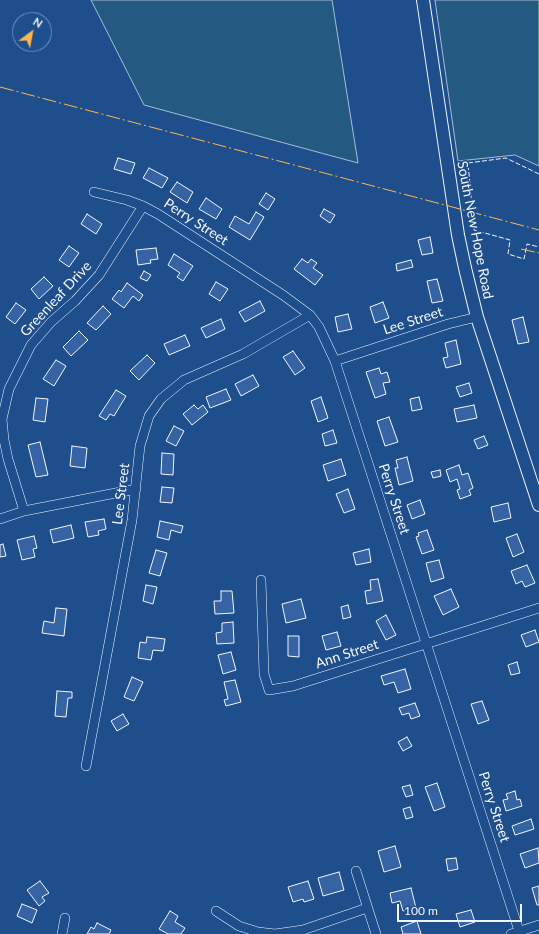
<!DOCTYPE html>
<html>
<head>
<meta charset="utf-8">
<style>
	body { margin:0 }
	#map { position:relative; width:539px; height:934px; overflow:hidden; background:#1f4e8c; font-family:Lato,sans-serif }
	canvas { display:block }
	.north { position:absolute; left:12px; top:12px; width:40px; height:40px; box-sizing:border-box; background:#1f4e8c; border:1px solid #7391ba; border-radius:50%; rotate:32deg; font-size:11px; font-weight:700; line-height:16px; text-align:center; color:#f2f6ff }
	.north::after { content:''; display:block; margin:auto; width:14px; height:18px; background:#ffb74d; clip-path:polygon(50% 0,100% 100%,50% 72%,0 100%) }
	.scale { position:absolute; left:397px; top:904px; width:125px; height:18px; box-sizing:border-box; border:2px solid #f2f6ff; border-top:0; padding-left:5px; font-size:12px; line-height:14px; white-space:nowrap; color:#f2f6ff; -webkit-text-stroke:3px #1f4e8c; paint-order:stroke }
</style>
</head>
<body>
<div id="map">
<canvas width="539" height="934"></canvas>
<div class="north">N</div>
<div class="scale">100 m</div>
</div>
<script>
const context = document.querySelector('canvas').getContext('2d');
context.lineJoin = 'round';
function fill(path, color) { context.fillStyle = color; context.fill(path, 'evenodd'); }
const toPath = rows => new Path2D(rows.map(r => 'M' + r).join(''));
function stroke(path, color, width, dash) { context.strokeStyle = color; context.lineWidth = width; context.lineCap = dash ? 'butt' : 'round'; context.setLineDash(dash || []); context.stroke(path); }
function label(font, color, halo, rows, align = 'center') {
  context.font = font + ' Lato,sans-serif'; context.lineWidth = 3; context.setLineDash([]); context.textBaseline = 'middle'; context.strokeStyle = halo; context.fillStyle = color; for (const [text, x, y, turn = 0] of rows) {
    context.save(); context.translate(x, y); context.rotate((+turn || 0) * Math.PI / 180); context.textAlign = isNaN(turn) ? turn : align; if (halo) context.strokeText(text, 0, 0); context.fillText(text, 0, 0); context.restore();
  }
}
const green = toPath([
	[91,0,332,0,358,163,144,105,91,0],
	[435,0,539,0,539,166,515,155,458,161,435,0]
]);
const building = toPath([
	[118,158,135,163,131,174,114,169,118,158],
	[149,168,168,178,162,188,143,178,149,168],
	[177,182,193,192,187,203,170,192,177,182],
	[266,193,275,199,268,210,259,204,266,193],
	[206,198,222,209,216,219,199,209,206,198],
	[324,209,335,215,330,223,320,216,324,209],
	[256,212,264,217,250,240,229,227,235,216,249,224,256,212],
	[87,214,102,224,96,234,81,224,87,214],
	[430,237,433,253,422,255,418,240,430,237],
	[69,246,79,253,69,267,59,260,69,246],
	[156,248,158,259,150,260,151,263,138,265,136,250,156,248],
	[174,254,193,266,183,281,177,277,180,273,168,265,174,254],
	[302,259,308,263,311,259,317,263,313,268,323,275,315,285,294,269,302,259],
	[411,260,413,267,397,271,396,264,411,260],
	[144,271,151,275,147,281,140,278,144,271],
	[44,277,53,286,39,299,31,289,44,277],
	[437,279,443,301,432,303,427,281,437,279],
	[216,282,228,289,220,301,209,294,216,282],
	[127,283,143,295,139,301,133,296,124,308,112,299,119,290,121,292,127,283],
	[260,301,265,311,245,322,239,312,260,301],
	[383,302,389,318,375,323,370,307,383,302],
	[16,303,26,310,15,324,6,317,16,303],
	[103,306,111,314,96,330,87,323,103,306],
	[348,314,352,329,338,332,335,317,348,314],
	[523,317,529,342,518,344,512,320,523,317],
	[221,319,225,329,206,338,201,328,221,319],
	[79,331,88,340,71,356,63,347,79,331],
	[185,335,190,346,169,355,164,344,185,335],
	[456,340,461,364,446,368,443,358,448,357,445,343,456,340],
	[293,351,305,368,295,375,283,357,293,351],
	[147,355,155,363,139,380,130,371,147,355],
	[56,360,66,366,54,386,43,379,56,360],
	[379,368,381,374,387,372,390,382,383,383,386,394,375,398,366,372,379,368],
	[253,375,259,386,241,396,235,384,253,375],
	[469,383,472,393,460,397,456,387,469,383],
	[226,389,231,400,210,408,206,397,226,389],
	[116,390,126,396,114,416,110,414,106,420,99,416,116,390],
	[321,397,328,418,318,422,311,401,321,397],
	[419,397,422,409,412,411,410,399,419,397],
	[36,398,48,399,45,422,33,420,36,398],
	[194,405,198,409,203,405,208,412,192,425,183,414,194,405],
	[474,405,477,418,457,422,454,409,474,405],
	[389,417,398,442,385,446,377,421,389,417],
	[174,426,184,431,176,446,166,441,174,426],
	[333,430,337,443,325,446,322,434,333,430],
	[484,436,488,445,478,449,474,440,484,436],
	[40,442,48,475,36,477,28,445,40,442],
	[72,446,87,448,85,468,70,466,72,446],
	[162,453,174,454,173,475,161,474,162,453],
	[407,457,413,481,399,485,395,468,398,468,396,460,407,457],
	[341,459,346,475,328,481,323,465,341,459],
	[459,465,462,475,468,473,473,488,469,490,471,495,460,499,457,490,460,489,457,479,450,482,446,470,459,465],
	[440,470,441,476,433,478,431,472,440,470],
	[162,487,174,488,172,503,160,502,162,487],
	[348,489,355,509,344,513,336,494,348,489],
	[420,500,425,514,412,519,407,505,420,500],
	[508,503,511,518,494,522,491,507,508,503],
	[104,519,106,529,98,531,99,535,88,537,85,522,104,519],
	[160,521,183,526,181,533,171,530,169,540,157,537,160,521],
	[71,525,74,538,53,543,50,530,71,525],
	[427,530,434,550,422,554,416,537,419,536,418,533,427,530],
	[517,534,524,552,513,557,506,538,517,534],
	[34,536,37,548,33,549,35,557,22,560,17,540,34,536],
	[3,544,6,556,0,557,0,545,3,544],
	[369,549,371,562,356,565,353,553,369,549],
	[156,550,167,553,160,576,149,573,156,550],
	[439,560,444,578,431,582,426,563,439,560],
	[527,565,535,583,525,587,522,581,516,584,511,571,527,565],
	[378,579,383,601,367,604,365,591,371,590,370,580,378,579],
	[146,585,157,587,153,604,143,601,146,585],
	[451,589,459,607,443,615,434,596,451,589],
	[221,591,232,591,234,613,215,614,214,601,221,601,221,591],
	[301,599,306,618,286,623,282,604,301,599],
	[348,605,351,617,343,619,341,607,348,605],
	[56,608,67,609,64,636,42,633,44,621,54,623,56,608],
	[386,615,396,635,386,640,376,621,386,615],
	[233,622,234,643,217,644,216,633,222,632,222,623,233,622],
	[535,630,539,642,526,647,521,635,535,630],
	[337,632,341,646,326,650,322,636,337,632],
	[288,636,299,636,299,657,288,656,288,636],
	[147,637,165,639,163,651,153,650,151,660,138,658,140,642,146,643,147,637],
	[231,652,236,670,223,674,218,655,231,652],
	[517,662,520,673,511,675,508,665,517,662],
	[405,669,411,689,398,693,394,682,384,685,381,676,405,669],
	[132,677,143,682,134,701,124,697,132,677],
	[235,680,241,702,226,706,224,700,228,699,224,682,235,680],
	[57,691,72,692,72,698,68,698,66,717,55,716,57,691],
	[482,701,489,720,478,724,471,704,482,701],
	[415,703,420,716,411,719,409,713,402,715,399,708,415,703],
	[123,714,129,724,117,731,111,721,123,714],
	[407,737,412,746,403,751,398,742,407,737],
	[437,783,445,807,434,811,425,787,437,783],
	[410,785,413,795,406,797,402,787,410,785],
	[515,791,517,800,520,799,522,806,506,811,503,800,508,799,506,794,515,791],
	[410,807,413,817,406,819,403,809,410,807],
	[531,819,534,829,515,835,512,826,531,819],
	[395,846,401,867,384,872,378,851,395,846],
	[538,848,539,863,525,868,520,854,538,848],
	[456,858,458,869,448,871,446,859,456,858],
	[339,872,344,890,323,896,318,878,339,872],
	[40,881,49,893,42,897,45,901,39,906,27,890,40,881],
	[308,881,314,899,304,902,303,899,293,902,288,887,308,881],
	[539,886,539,905,537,905,532,888,539,886],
	[411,888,416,908,403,911,400,901,392,903,390,893,411,888],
	[22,904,37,910,32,923,17,916,22,904],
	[471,910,475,922,460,927,456,914,471,910],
	[170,911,178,916,175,922,185,928,181,934,168,934,159,929,170,911],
	[417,921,421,934,403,934,401,927,417,921],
	[97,923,111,930,109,934,87,934,91,927,94,929,97,923]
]);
const minor = toPath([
	[94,192,127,200,143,206,158,214,283,295,310,315,319,327,335,361,520,934],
	[335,361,448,324,477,317],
	[24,511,8,459,4,440,2,419,9,389,31,345,51,322,75,301,99,275,143,206],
	[0,519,24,511,136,489],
	[261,580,264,674,269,690,293,686,539,608],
	[86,766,132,520,140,446,149,416,161,399,184,380,243,354,310,315],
	[356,871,376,934],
	[216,911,239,926,258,932,275,934,303,930,367,908],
	[62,934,65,918],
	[511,934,539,925]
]);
const major = toPath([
	[423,0,458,235,465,268,477,317,539,505]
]);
const fence = toPath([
	[539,174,506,158,468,163,474,230,510,240,508,254,524,259,527,244,539,247]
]);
const power = toPath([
	[0,87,539,230],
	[521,249,539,253]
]);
const streetNames = [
	["Perry Street",196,222,33],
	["South New Hope Road",475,230,79],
	["Greenleaf Drive",56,299,-47],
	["Lee Street",413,321,-18],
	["Lee Street",121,494,-83],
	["Perry Street",394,499,72],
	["Ann Street",347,654,-18],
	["Perry Street",494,807,72]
];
fill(green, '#245a82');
stroke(green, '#a8bbd7', 1);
fill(building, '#3563a3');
stroke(building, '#f2f6ff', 1);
stroke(minor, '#f2f6ff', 10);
stroke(major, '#f2f6ff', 14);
stroke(minor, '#1f4e8c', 9);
stroke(major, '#1f4e8c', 12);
stroke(fence, '#f2f6ff', 1, [5, 2]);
stroke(power, '#ffb74d', 1, [14, 3, 2, 3]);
label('14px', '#f2f6ff', '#1f4e8c', streetNames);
</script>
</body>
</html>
